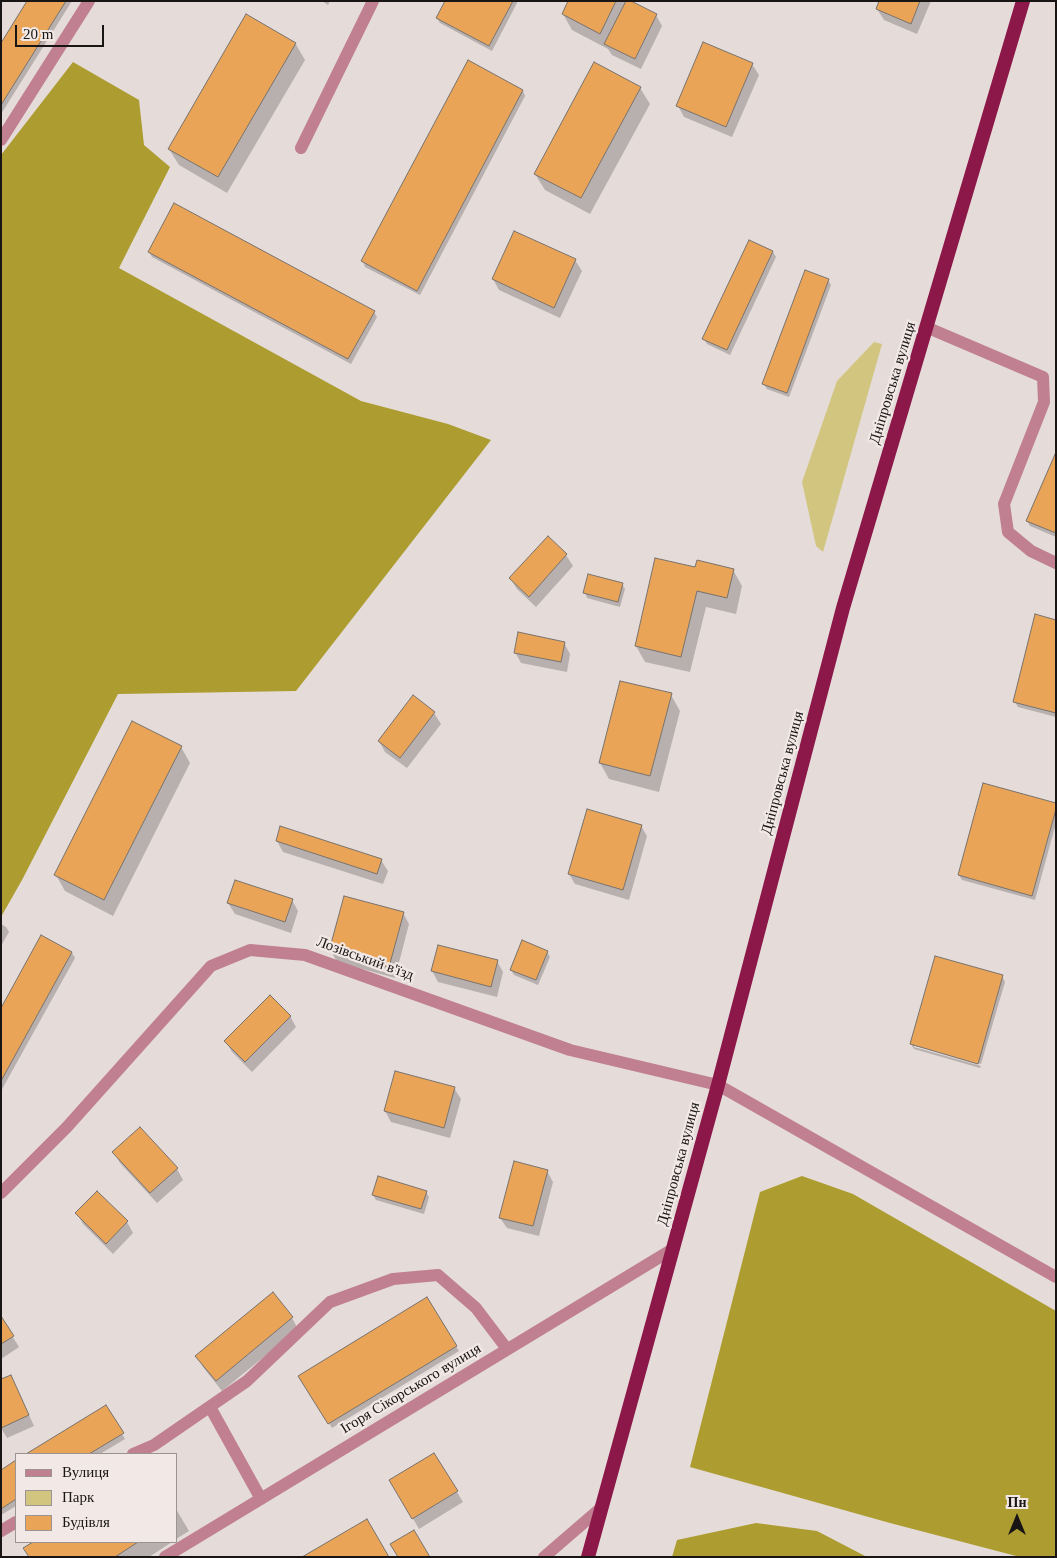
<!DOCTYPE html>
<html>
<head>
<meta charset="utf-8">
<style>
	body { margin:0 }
	#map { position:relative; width:1057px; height:1558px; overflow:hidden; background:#e5dcda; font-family:Georgia,serif }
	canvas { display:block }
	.frame { position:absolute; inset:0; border:2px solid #181514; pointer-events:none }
	.legend { position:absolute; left:15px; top:1453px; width:162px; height:90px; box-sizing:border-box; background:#f2e9e7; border:1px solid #9b9493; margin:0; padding:6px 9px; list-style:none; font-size:15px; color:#181514 }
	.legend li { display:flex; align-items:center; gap:10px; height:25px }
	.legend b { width:25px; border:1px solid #9b9493 }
	.north { position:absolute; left:992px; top:1493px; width:50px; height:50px; -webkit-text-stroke:4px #f2e9e7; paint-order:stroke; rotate:0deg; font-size:14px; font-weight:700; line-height:20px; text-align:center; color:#181514 }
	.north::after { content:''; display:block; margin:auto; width:18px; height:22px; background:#181514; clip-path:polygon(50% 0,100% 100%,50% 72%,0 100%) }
	.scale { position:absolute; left:15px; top:25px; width:89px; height:22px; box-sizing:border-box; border:2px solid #181514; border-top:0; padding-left:6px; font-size:15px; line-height:18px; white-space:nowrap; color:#181514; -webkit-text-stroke:4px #f2e9e7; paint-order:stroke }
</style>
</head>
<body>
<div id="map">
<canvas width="1057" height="1558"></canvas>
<div class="frame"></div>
<ul class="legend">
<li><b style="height:6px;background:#c08092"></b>Вулиця</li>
<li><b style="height:14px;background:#d1c57f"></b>Парк</li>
<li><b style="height:14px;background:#eaa457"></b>Будівля</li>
</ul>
<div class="north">Пн</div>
<div class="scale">20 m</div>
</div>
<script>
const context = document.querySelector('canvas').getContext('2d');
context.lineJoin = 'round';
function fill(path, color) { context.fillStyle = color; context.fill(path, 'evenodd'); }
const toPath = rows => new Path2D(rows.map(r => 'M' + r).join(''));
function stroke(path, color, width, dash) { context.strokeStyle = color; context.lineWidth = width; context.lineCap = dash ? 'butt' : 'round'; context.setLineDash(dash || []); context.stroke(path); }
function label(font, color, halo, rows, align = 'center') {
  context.font = font + ' Georgia,serif'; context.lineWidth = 4.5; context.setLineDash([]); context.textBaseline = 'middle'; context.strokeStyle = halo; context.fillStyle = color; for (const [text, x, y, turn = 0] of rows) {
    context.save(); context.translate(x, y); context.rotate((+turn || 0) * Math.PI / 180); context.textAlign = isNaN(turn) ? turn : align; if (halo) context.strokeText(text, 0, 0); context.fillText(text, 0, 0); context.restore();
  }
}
const green = toPath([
	[874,342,882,344,823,552,816,546,802,482,837,381]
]);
const forest = toPath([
	[73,62,139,100,144,145,170,167,119,268,361,401,448,424,491,440,296,691,118,694,22,880,1,917,1,155],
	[802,1176,853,1194,1056,1311,1056,1557,1020,1557,890,1523,690,1467,760,1192],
	[756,1523,817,1531,867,1557,672,1557,677,1540]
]);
const shadow = toPath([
	[29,1,72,1,1,114,1,45],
	[322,1,330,1,328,5],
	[447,1,518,1,492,51,440,23,437,18],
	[570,1,633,1,632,4,656,15,662,26,641,69,612,55,608,49,572,30,563,14],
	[881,1,931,1,917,34,884,20,877,9],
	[295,43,305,60,227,193,179,165,169,149],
	[752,64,759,75,732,137,684,117,678,106],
	[640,88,650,104,590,214,545,190,535,174],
	[523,91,525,96,420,295,365,267,363,261],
	[149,252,374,312,377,317,351,364,152,257],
	[773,252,776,257,730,355,707,344,704,339],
	[575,260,582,271,560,318,499,290,493,279],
	[828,280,831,285,789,397,767,389,764,384],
	[1056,455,1056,537,1030,526,1027,521],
	[548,538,566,555,573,566,536,607,517,589,510,578],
	[696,569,733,570,742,586,736,614,706,607,690,672,645,662,636,646],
	[622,584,625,589,620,607,587,598,585,592],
	[1056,621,1056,717,1018,707,1015,702],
	[564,643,570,654,567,672,521,663,515,652],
	[671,695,680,711,659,792,609,779,600,763],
	[413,697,434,713,441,724,407,768,385,752,379,741],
	[181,747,190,763,113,916,65,891,56,875],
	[1056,805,1056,823,1035,900,962,880,959,875],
	[641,826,647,836,629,900,575,884,569,874],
	[277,841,381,860,388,871,383,884,283,852],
	[292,900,298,911,291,933,235,914,228,903],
	[403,913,409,924,395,978,337,962,331,951],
	[1,924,6,927,9,932,1,946],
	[547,952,550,957,538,985,514,975,511,970],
	[72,953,75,958,1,1091,1,1010],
	[497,961,503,972,497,997,438,982,432,971],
	[1002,976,1005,982,981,1064,914,1044,914,1047,981,1066,980,1068,914,1049,911,1044],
	[290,1016,296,1027,252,1072,232,1052,226,1042],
	[396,1072,454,1088,461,1099,450,1138,391,1122,385,1111],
	[114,1152,177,1169,183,1180,157,1203,120,1163],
	[547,1171,553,1182,539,1236,507,1228,500,1218],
	[426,1192,429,1197,424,1214,376,1200,373,1195],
	[77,1213,127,1222,133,1233,113,1254,83,1224],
	[273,1294,292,1318,298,1329,222,1391,203,1367,197,1356],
	[427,1299,459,1351,332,1428,300,1376],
	[1,1318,19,1347,1,1359],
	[1,1381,16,1387,34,1426,7,1438,1,1428],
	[106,1407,125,1439,100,1454,28,1454],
	[434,1454,463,1502,419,1529,391,1480],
	[16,1462,16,1506,1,1515,1,1471],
	[176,1509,189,1531,176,1539],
	[35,1542,172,1542,149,1557,30,1557,25,1548]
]);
const building = toPath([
	[27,1,66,1,1,105,1,43,27,1],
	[445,1,513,1,489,46,436,18,445,1],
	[568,1,616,1,600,34,562,14,568,1],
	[626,1,631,1,657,14,635,59,604,44,626,1],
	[879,1,920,1,911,24,876,9,879,1],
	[246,14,296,43,218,177,168,149,246,14],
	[703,42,753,63,726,127,676,106,703,42],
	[468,60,523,90,417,291,361,261,468,60],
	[594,62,641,87,581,198,534,174,594,62],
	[174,203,375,311,348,359,148,252,174,203],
	[514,231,576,259,554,308,492,279,514,231],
	[749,240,773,251,727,350,702,339,749,240],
	[805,270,829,279,787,393,762,384,805,270],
	[1056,452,1056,533,1026,521,1056,452],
	[548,536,567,554,529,597,509,578,548,536],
	[655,558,695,567,697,560,734,569,727,598,697,591,681,657,635,646,655,558],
	[588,574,623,583,618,602,583,593,588,574],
	[1035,614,1056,620,1056,713,1013,702,1035,614],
	[518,632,565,642,561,662,514,653,518,632],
	[620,681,672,693,650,776,599,763,620,681],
	[413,695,435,712,400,758,378,741,413,695],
	[132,721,182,746,104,900,54,875,132,721],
	[983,783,1056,803,1056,809,1032,896,958,875,983,783],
	[587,809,642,825,623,890,568,874,587,809],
	[280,826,382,859,377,874,276,841,280,826],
	[235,880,293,899,285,922,227,903,235,880],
	[344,896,404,912,389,967,329,951,344,896],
	[41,935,72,952,1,1081,1,1008,41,935],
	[522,940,548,951,536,980,510,970,522,940],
	[438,945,498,960,491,987,431,971,438,945],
	[935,956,1003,975,978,1064,910,1044,935,956],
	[270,995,291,1016,245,1062,224,1041,270,995],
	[395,1071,455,1087,444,1128,384,1111,395,1071],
	[140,1127,178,1168,150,1193,112,1152,140,1127],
	[514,1161,548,1170,533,1226,499,1218,514,1161],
	[378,1176,427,1191,421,1209,372,1195,378,1176],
	[97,1191,128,1221,106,1244,75,1213,97,1191],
	[273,1292,293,1317,216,1381,195,1356,273,1292],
	[427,1297,457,1346,328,1424,298,1376,427,1297],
	[1,1316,14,1336,1,1344,1,1316],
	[11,1375,29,1415,1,1428,1,1379,11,1375],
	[106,1405,124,1433,89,1454,26,1454,106,1405],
	[434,1453,458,1491,412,1519,389,1480,434,1453],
	[16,1460,16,1499,1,1509,1,1470,16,1460],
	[367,1519,389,1557,302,1557,367,1519],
	[414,1530,430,1557,398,1557,390,1544,414,1530],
	[33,1542,138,1542,115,1557,29,1557,23,1548,33,1542]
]);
const minor = toPath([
	[1,140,89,1],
	[301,148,373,1],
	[926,327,1043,377,1044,402,1004,504,1008,532,1031,551,1056,563],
	[1,1193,67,1127,211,966,250,950,305,955,570,1050,718,1085,1056,1277],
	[210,1407,261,1499],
	[133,1454,154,1445,247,1381,330,1302,393,1279,438,1275,476,1308,507,1349],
	[1,1531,16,1522],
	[165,1557,673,1249],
	[544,1557,602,1507]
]);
const trunk = toPath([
	[588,1557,718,1085,843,608,1023,1]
]);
const streetNames = [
	["Дніпровська вулиця",893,383,-73],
	["Дніпровська вулиця",783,773,-75],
	["Лозівський в'їзд",365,959,20],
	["Дніпровська вулиця",679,1164,-75],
	["Ігоря Сікорського вулиця",411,1389,-31]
];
fill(green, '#d1c57f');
fill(forest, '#ad9c30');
fill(shadow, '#0003');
fill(building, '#eaa457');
stroke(building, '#77726d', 1);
stroke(minor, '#c08092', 12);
stroke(trunk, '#8c184a', 14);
label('15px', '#181514', '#f2e9e7', streetNames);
</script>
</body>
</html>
